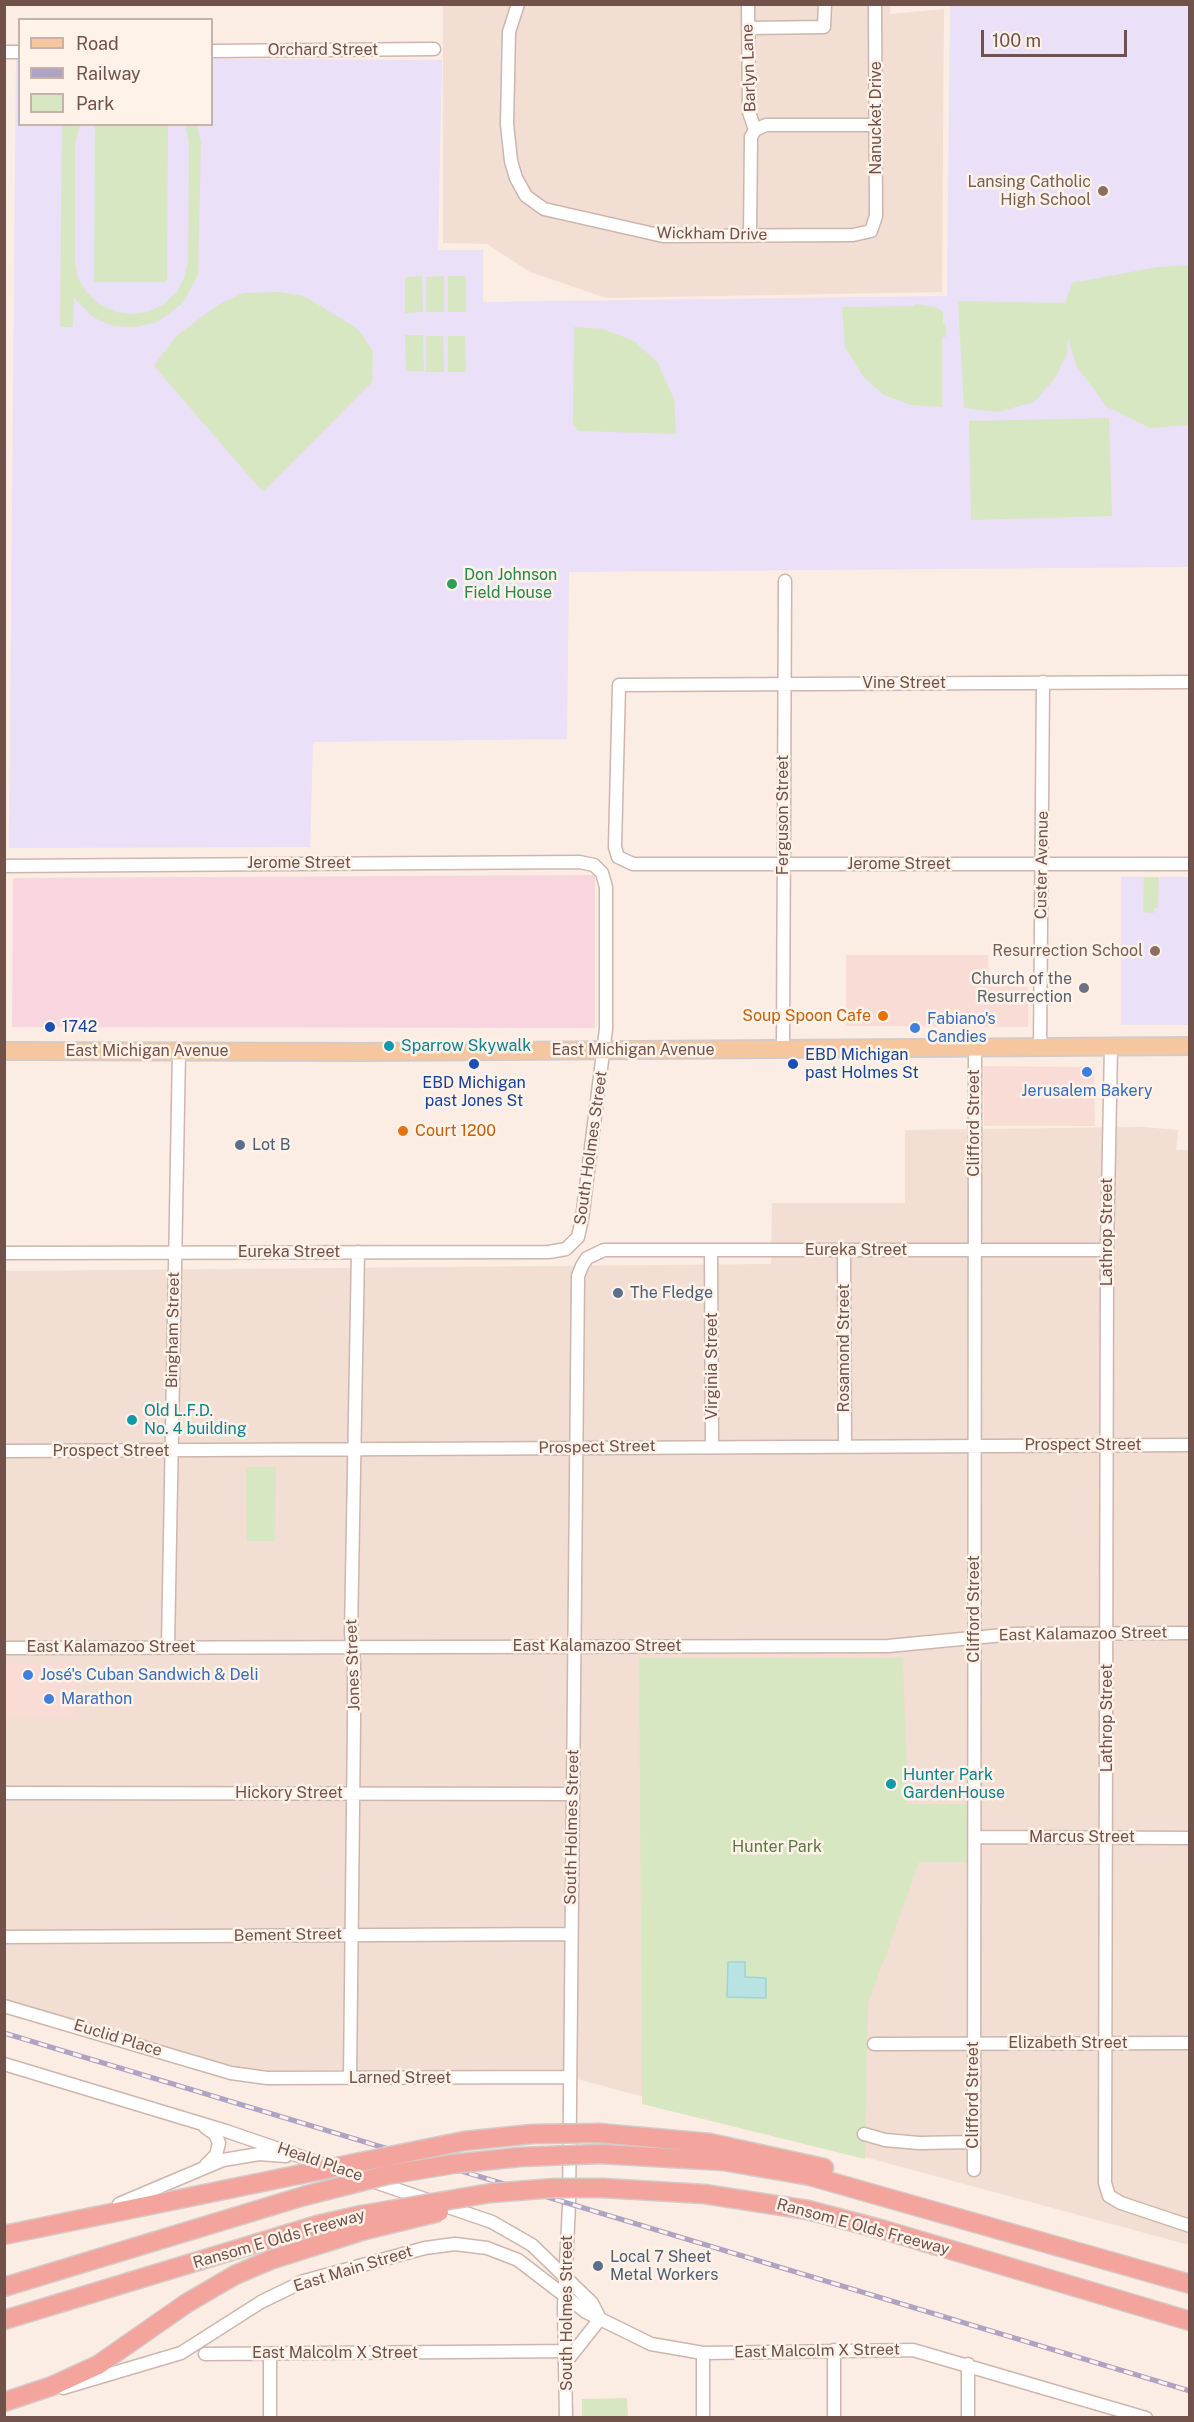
<!DOCTYPE html>
<html>
<head>
<meta charset="utf-8">
<style>
	body { margin:0 }
	#map { position:relative; width:1194px; height:2422px; overflow:hidden; background:#fbede3; font-family:"Public Sans",sans-serif }
	canvas { display:block }
	.frame { position:absolute; inset:0; border:6px solid #71524b; pointer-events:none }
	.legend { position:absolute; left:18px; top:18px; width:195px; height:108px; box-sizing:border-box; background:#fef2e9; border:2px solid #c6b2aa; margin:0; padding:8px 10px; list-style:none; font-size:18px; color:#71524b }
	.legend li { display:flex; align-items:center; gap:12px; height:30px }
	.legend b { width:30px; border:2px solid #c6b2aa }
	.scale { position:absolute; left:981px; top:30px; width:146px; height:27px; box-sizing:border-box; border:3px solid #71524b; border-top:0; padding-left:8px; font-size:18px; line-height:21px; white-space:nowrap; color:#71524b; -webkit-text-stroke:4px #fef2e9; paint-order:stroke }
</style>
</head>
<body>
<div id="map">
<canvas width="1194" height="2422"></canvas>
<div class="frame"></div>
<ul class="legend">
<li><b style="height:8px;background:#f6c79e"></b>Road</li>
<li><b style="height:8px;background:#aea3c3"></b>Railway</li>
<li><b style="height:16px;background:#d7e7c2"></b>Park</li>
</ul>
<div class="scale">100 m</div>
</div>
<script>
const context = document.querySelector('canvas').getContext('2d');
context.lineJoin = 'round';
function fill(path, color) { context.fillStyle = color; context.fill(path, 'evenodd'); }
const toPath = rows => new Path2D(rows.map(r => 'M' + r).join(''));
function stroke(path, color, width, dash) { context.strokeStyle = color; context.lineWidth = width; context.lineCap = dash ? 'butt' : 'round'; context.setLineDash(dash || []); context.stroke(path); }
function label(font, color, halo, rows, align = 'center') {
  context.font = font + ' "Public Sans",sans-serif'; context.lineWidth = 5; context.setLineDash([]); context.textBaseline = 'middle'; context.strokeStyle = halo; context.fillStyle = color; for (const [text, x, y, turn = 0] of rows) {
    context.save(); context.translate(x, y); context.rotate((+turn || 0) * Math.PI / 180); context.textAlign = isNaN(turn) ? turn : align; if (halo) context.strokeText(text, 0, 0); context.fillText(text, 0, 0); context.restore();
  }
}
const residential = toPath([
	[890,4,890,14,944,9,942,292,606,298,530,272,487,244,443,243,443,5],
	[1142,1127,1178,1130,1176,1150,1190,1150,1189,2245,570,2077,231,2073,5,2006,4,1271,771,1264,772,1203,905,1203,905,1130]
]);
const commercial = toPath([
	[846,955,988,955,989,985,1028,987,1028,1027,846,1026],
	[983,1066,1094,1067,1095,1126,984,1126],
	[76,1663,75,1718,5,1718,5,1664]
]);
const education = toPath([
	[950,5,1189,5,1189,567,569,572,567,739,313,742,310,847,9,848,16,59,19,59,20,124,212,124,212,59,442,60,438,250,483,250,483,302,947,296],
	[1121,877,1189,877,1189,1025,1121,1025]
]);
const medical = toPath([
	[595,875,595,1028,12,1027,13,878]
]);
const green = toPath([
	[62,125,80,125,75,143,75,262,78,278,87,293,99,304,115,312,132,314,148,312,164,304,176,293,184,278,188,261,189,142,185,125,197,125,201,142,198,275,183,303,157,322,136,327,114,326,94,318,74,298,73,327,60,327],
	[95,125,168,125,167,282,94,282],
	[1189,265,1189,425,1150,428,1107,407,1076,365,1068,338,1067,354,1055,378,1034,402,998,412,964,408,958,301,1065,303,1072,283,1158,267],
	[422,276,423,312,405,313,405,277],
	[444,276,444,312,426,312,426,277],
	[448,276,466,276,466,312,448,312],
	[278,292,304,296,358,329,373,351,372,382,263,492,154,366,176,336,218,305,243,293],
	[915,304,936,307,943,312,943,323,946,324,946,337,942,337,942,407,911,405,884,395,863,376,845,347,842,307,915,306],
	[574,327,603,329,634,341,658,363,674,399,676,434,578,431,573,424],
	[405,335,423,335,424,371,406,371],
	[426,336,443,336,444,372,426,372],
	[448,336,465,336,466,372,448,372],
	[1109,418,1112,516,971,520,969,421],
	[1144,877,1159,877,1158,908,1154,908,1154,913,1143,912],
	[246,1467,276,1467,275,1541,247,1541],
	[639,1658,903,1658,908,1804,969,1804,969,1862,919,1862,868,2004,865,2159,642,2104],
	[627,2398,628,2417,582,2417,582,2399]
]);
const water = toPath([
	[728,1962,745,1962,745,1977,766,1978,766,1998,727,1997,728,1962]
]);
const minor = toPath([
	[518,4,509,32,507,124,511,161,516,178,526,196,544,209,663,236,853,235,871,231,876,216,875,4],
	[748,4,749,112,755,130],
	[748,28,824,27,825,4],
	[212,51,434,49],
	[4,52,20,52],
	[755,130,766,125,876,125],
	[750,236,751,137,755,130],
	[1190,682,619,685,615,847,618,857,633,864,1190,864],
	[4,866,579,862,594,865,602,873,606,887,606,1029,582,1219,578,1237,566,1249,549,1252,4,1253],
	[1111,1046,1107,1250,1105,2183,1109,2196,1121,2203,1190,2226],
	[1040,1047,1043,682],
	[783,1048,785,581],
	[711,1250,712,1447],
	[844,1250,845,1446],
	[4,1451,1190,1445],
	[168,1646,179,1051],
	[4,1648,888,1646,1014,1634,1190,1633],
	[4,1793,573,1794],
	[975,1837,1190,1838],
	[4,1937,571,1934],
	[4,2006,231,2073,267,2078,570,2077],
	[874,2044,1190,2043],
	[4,2064,226,2131,492,2222,532,2245,592,2303,600,2319],
	[350,2078,354,1721,354,1661,351,1633,358,1252],
	[205,2127,215,2134,219,2143,216,2155,206,2165],
	[864,2134,885,2140,919,2143,973,2142],
	[974,2170,975,1047],
	[119,2204,223,2160,259,2154,286,2156],
	[205,2354,573,2351],
	[270,2354,270,2418],
	[569,2358,600,2319],
	[63,2388,181,2353,261,2302,304,2281,425,2248,455,2244,487,2248,518,2260,586,2312,651,2344,703,2353,913,2350,1146,2418],
	[566,2418,564,2307,569,2205,578,1276,582,1266,587,1258,604,1250,1107,1250],
	[703,2418,703,2353],
	[834,2418,834,2350],
	[968,2418,968,2364]
]);
const major = toPath([
	[4,1051,362,1052,1190,1046]
]);
const highway = toPath([
	[599,2133,710,2143,824,2168],
	[601,2154,723,2161,810,2176,1190,2284],
	[603,2188,704,2194,808,2210,884,2230,1190,2321],
	[4,2235,297,2175],
	[4,2287,304,2196],
	[4,2320,317,2225,361,2215],
	[4,2402,52,2386,98,2365,187,2303,235,2275,270,2260,365,2230]
]);
const rail = toPath([
	[4,2033,1190,2391]
]);
const highwayBridge = toPath([
	[297,2175,464,2141,532,2134,599,2133],
	[304,2196,387,2175,453,2164,520,2157,601,2154],
	[361,2215,491,2193,554,2188,603,2188],
	[365,2230,439,2212]
]);
const markers = [
	[1103,191,6,"#8d6e63"],
	[452,584,6,"#2e9e5b"],
	[1155,951,6,"#8d6e63"],
	[1084,988,6,"#6b7280"],
	[883,1016,6,"#e8710a"],
	[50,1027,6,"#1a4fb4"],
	[915,1028,6,"#3f7fe0"],
	[389,1046,6,"#0f9aa8"],
	[474,1064,6,"#1a4fb4"],
	[793,1064,6,"#1a4fb4"],
	[1087,1072,6,"#3f7fe0"],
	[403,1131,6,"#e8710a"],
	[240,1145,6,"#5c6f8a"],
	[618,1293,6,"#5c6f8a"],
	[132,1420,6,"#0f9aa8"],
	[28,1675,6,"#3f7fe0"],
	[49,1699,6,"#3f7fe0"],
	[891,1784,6,"#0f9aa8"],
	[598,2266,6,"#5c6f8a"]
];
const streetNames = [
	["Orchard Street",323,50],
	["Barlyn Lane",749,68,-92],
	["Nanucket Drive",876,118,-90],
	["Wickham Drive",712,234,1],
	["Vine Street",904,683],
	["Ferguson Street",783,815,-90],
	["Jerome Street",299,863],
	["Jerome Street",899,864],
	["Custer Avenue",1042,865,-89],
	["East Michigan Avenue",633,1050],
	["East Michigan Avenue",147,1051],
	["Clifford Street",974,1123,-90],
	["South Holmes Street",591,1148,-82],
	["Lathrop Street",1107,1232,-90],
	["Eureka Street",856,1250],
	["Eureka Street",289,1252],
	["Bingham Street",173,1330,-89],
	["Rosamond Street",844,1348,-90],
	["Virginia Street",712,1366,-90],
	["Prospect Street",1083,1445],
	["Prospect Street",597,1447,-1],
	["Prospect Street",111,1451],
	["Clifford Street",974,1609,-90],
	["East Kalamazoo Street",1083,1634,-1],
	["East Kalamazoo Street",597,1646],
	["East Kalamazoo Street",111,1647],
	["Jones Street",353,1665,-92],
	["Lathrop Street",1107,1718,-90],
	["Hickory Street",289,1793],
	["South Holmes Street",572,1827,-89],
	["Marcus Street",1082,1837],
	["Bement Street",288,1935,-1],
	["Euclid Place",118,2038,17],
	["Elizabeth Street",1068,2043],
	["Larned Street",400,2078],
	["Clifford Street",973,2095,-90],
	["Heald Place",320,2162,19],
	["Ransom E Olds Freeway",863,2227,15],
	["Ransom E Olds Freeway",279,2239,-16],
	["East Main Street",353,2269,-17],
	["South Holmes Street",567,2313,-90],
	["East Malcolm X Street",817,2351,-1],
	["East Malcolm X Street",335,2353]
];
const educationNames = [
	["Lansing Catholic",1091,182],
	["High School",1091,200],
	["Resurrection School",1143,951]
];
const leisureNames = [
	["Don Johnson",464,575],
	["Field House",464,593]
];
const worshipNames = [
	["Church of the",1072,979],
	["Resurrection",1072,997]
];
const foodNames = [
	["Soup Spoon Cafe",871,1016],
	["Court 1200",415,1131,"left"]
];
const shopNames = [
	["Fabiano's",927,1019],
	["Candies",927,1037],
	["Jerusalem Bakery",1087,1091,"center"],
	["José's Cuban Sandwich & Deli",40,1675],
	["Marathon",61,1699]
];
const transitNames = [
	["1742",62,1027],
	["EBD Michigan",805,1055],
	["past Holmes St",805,1073],
	["EBD Michigan",474,1083,"center"],
	["past Jones St",474,1101,"center"]
];
const cultureNames = [
	["Sparrow Skywalk",401,1046],
	["Old L.F.D.",144,1411],
	["No. 4 building",144,1429],
	["Hunter Park",903,1775],
	["GardenHouse",903,1793]
];
const serviceNames = [
	["Lot B",252,1145],
	["The Fledge",630,1293],
	["Local 7 Sheet",610,2257],
	["Metal Workers",610,2275]
];
const parkNames = [
	["Hunter Park",777,1847]
];
fill(residential, '#f2ded2');
fill(commercial, '#fadcd7');
fill(education, '#eae0f7');
fill(medical, '#f8d6e0');
fill(green, '#d7e7c2');
fill(water, '#b9e3e2');
stroke(water, '#a0d4d3', 1.5);
stroke(minor, '#cdb6ad', 15);
stroke(major, '#d4cbc9', 20);
stroke(highway, '#d4cbc9', 21);
stroke(minor, '#fff', 12);
stroke(major, '#f6c79e', 16);
stroke(highway, '#f2a49d', 18);
stroke(rail, '#aea3c3', 5);
stroke(rail, '#fef2e9', 3, [9]);
stroke(highwayBridge, '#d4cbc9', 21, []);
stroke(highwayBridge, '#f2a49d', 18);
for (const [x, y, r, color] of markers) { const dot = new Path2D(); dot.arc(x, y, r, 0, 2 * Math.PI); context.fillStyle = color; context.fill(dot); stroke(dot, '#fef2e9', 2); }
label('16px', '#71524b', '#fef2e9', streetNames);
label('16px', '#785e54', '#fef2e9', educationNames, 'right');
label('16px', '#27864d', '#fef2e9', leisureNames, 'left');
label('16px', '#5b616d', '#fef2e9', worshipNames, 'right');
label('16px', '#c56008', '#fef2e9', foodNames, 'right');
label('16px', '#366cbe', '#fef2e9', shopNames, 'left');
label('16px', '#164399', '#fef2e9', transitNames, 'left');
label('16px', '#0d838f', '#fef2e9', cultureNames, 'left');
label('16px', '#4e5e75', '#fef2e9', serviceNames, 'left');
label('16px', '#5b7743', '#fef2e9', parkNames);
</script>
</body>
</html>
